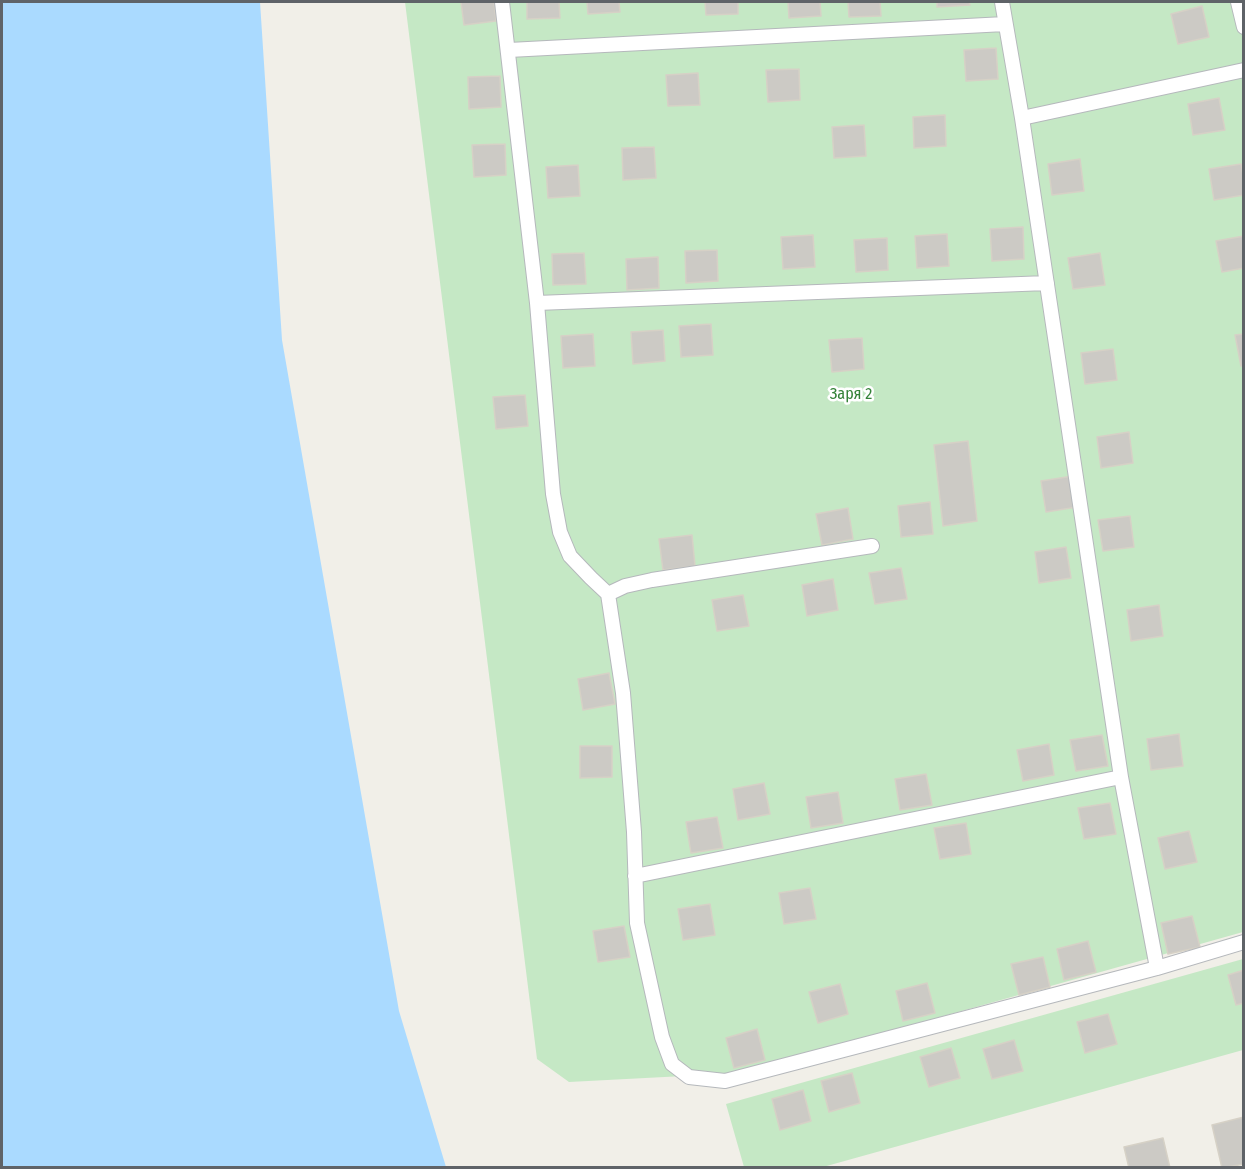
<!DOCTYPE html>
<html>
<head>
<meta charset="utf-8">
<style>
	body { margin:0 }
	#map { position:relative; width:1245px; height:1169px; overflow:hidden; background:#f1efe8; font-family:"Fira Sans Condensed",sans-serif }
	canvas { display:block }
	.frame { position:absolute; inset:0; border:3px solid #5f6368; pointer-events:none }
</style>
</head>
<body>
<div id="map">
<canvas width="1245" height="1169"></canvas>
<div class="frame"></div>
</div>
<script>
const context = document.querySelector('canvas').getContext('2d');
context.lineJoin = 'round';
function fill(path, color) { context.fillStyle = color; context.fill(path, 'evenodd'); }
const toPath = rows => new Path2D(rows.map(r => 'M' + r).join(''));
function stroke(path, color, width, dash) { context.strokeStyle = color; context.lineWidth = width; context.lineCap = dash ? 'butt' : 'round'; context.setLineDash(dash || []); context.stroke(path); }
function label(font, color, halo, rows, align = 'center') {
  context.font = font + ' "Fira Sans Condensed",sans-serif'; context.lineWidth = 5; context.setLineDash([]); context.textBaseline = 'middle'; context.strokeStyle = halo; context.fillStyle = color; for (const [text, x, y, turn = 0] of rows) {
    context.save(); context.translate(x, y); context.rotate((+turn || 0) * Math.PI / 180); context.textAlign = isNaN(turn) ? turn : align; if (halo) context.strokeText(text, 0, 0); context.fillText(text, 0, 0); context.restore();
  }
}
const green = toPath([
	[405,2,1243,2,1243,932,741,1073,569,1082,537,1059],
	[1243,959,1243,1050,823,1167,744,1167,726,1104]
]);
const water = toPath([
	[2,2,260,2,282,340,399,1011,446,1167,2,1167]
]);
const building = toPath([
	[461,2,494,2,496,21,464,25,461,2],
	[527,2,559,2,560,18,527,19,527,2],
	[587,2,619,2,620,12,588,14,587,2],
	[705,2,738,2,738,14,706,15,705,2],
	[788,2,820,2,821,16,789,18,788,2],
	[848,2,880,2,881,16,849,17,848,2],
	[937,2,969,2,970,5,937,7,937,2],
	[1202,6,1209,37,1178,44,1171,14,1202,6],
	[996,48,998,79,966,81,964,50,996,48],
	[799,69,800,100,768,102,766,70,799,69],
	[698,73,700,105,668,106,666,75,698,73],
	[500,76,501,107,469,109,468,77,500,76],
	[1219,98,1225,130,1193,135,1188,104,1219,98],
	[945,115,946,146,914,148,913,117,945,115],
	[864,125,866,156,834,158,832,127,864,125],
	[505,144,506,175,474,177,472,145,505,144],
	[654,147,656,178,623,180,622,148,654,147],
	[1080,159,1084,191,1052,195,1048,164,1080,159],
	[1241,164,1244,180,1244,195,1214,200,1209,169,1241,164],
	[578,165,580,196,548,198,546,167,578,165],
	[1023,227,1024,259,992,261,990,229,1023,227],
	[947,234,949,266,917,268,915,236,947,234],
	[813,235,815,267,783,269,781,237,813,235],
	[1244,236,1244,268,1222,272,1216,241,1244,236],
	[887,238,888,270,856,272,854,240,887,238],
	[717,250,718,281,686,283,685,251,717,250],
	[584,253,586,284,553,285,552,254,584,253],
	[1100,253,1105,285,1073,289,1068,258,1100,253],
	[658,257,659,288,627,290,626,259,658,257],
	[711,324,713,355,681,357,679,326,711,324],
	[663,330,665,361,633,364,631,332,663,330],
	[593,334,595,366,563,368,561,336,593,334],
	[1244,334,1244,366,1241,366,1235,335,1244,334],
	[862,338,864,369,832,372,829,340,862,338],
	[1113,349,1117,380,1085,384,1081,353,1113,349],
	[525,395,528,426,496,429,493,397,525,395],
	[1129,432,1133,463,1101,468,1097,437,1129,432],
	[968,441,977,521,943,526,934,445,968,441],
	[1073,476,1077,507,1046,512,1041,481,1073,476],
	[930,502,933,534,901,537,898,506,930,502],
	[848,508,853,539,822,545,816,514,848,508],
	[1130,516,1134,547,1103,551,1098,520,1130,516],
	[692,535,695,566,663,570,659,539,692,535],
	[1066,547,1071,578,1039,583,1035,552,1066,547],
	[901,568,907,599,875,604,869,573,901,568],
	[833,579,838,610,807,616,802,585,833,579],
	[743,595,749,626,717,631,712,600,743,595],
	[1159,605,1163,636,1131,641,1127,610,1159,605],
	[609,673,615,704,583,710,578,679,609,673],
	[1179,734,1183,766,1151,770,1147,739,1179,734],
	[1102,735,1108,766,1076,771,1070,740,1102,735],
	[1049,744,1054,775,1023,781,1017,750,1049,744],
	[580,746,612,746,612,777,580,778,580,746],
	[926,774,932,805,900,810,895,779,926,774],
	[764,783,770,814,738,820,733,789,764,783],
	[838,792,843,823,811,828,806,797,838,792],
	[1110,803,1116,834,1084,839,1078,808,1110,803],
	[717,817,723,848,691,853,686,822,717,817],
	[966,823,971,854,940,859,934,828,966,823],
	[1189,831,1197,862,1165,869,1158,838,1189,831],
	[810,888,816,919,784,924,779,893,810,888],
	[710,904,715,935,683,940,678,909,710,904],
	[1192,916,1200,947,1168,954,1161,923,1192,916],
	[624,926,630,957,598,962,593,931,624,926],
	[1088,941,1096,972,1064,980,1057,949,1088,941],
	[1043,957,1050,987,1019,995,1011,964,1043,957],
	[1244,970,1244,1003,1236,1005,1228,975,1244,970],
	[927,983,935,1013,903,1021,896,991,927,983],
	[840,984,848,1014,818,1023,809,992,840,984],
	[1108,1014,1117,1044,1085,1053,1077,1022,1108,1014],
	[757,1029,765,1060,734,1068,726,1038,757,1029],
	[1014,1040,1023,1071,992,1079,983,1049,1014,1040],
	[951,1048,960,1078,929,1087,920,1057,951,1048],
	[852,1073,860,1103,829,1112,821,1081,852,1073],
	[803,1090,811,1121,780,1130,772,1099,803,1090],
	[1244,1117,1244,1164,1222,1168,1212,1125,1244,1117],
	[1163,1138,1170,1168,1129,1168,1124,1147,1163,1138]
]);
const lane = toPath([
	[502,2,537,303,553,494,560,532,570,556,591,578,608,594,623,693,634,832,637,923,662,1037,672,1064,689,1077,725,1081,1157,968,1244,942],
	[1002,2,1022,118,1121,777,1157,968],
	[1238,2,1244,27],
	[509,50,1005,24],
	[1022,118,1244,70],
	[537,303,1047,283],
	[608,594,625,586,652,580,872,546],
	[635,876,1121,777]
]);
const parkNames = [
	["Заря 2",851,395]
];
fill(green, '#c5e8c5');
fill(water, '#aadaff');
fill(building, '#cccac5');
stroke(building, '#d6d1c6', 1.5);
stroke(lane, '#b5b8bc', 16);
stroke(lane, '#fff', 14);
label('16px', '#348238', '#fff', parkNames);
</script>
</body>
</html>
